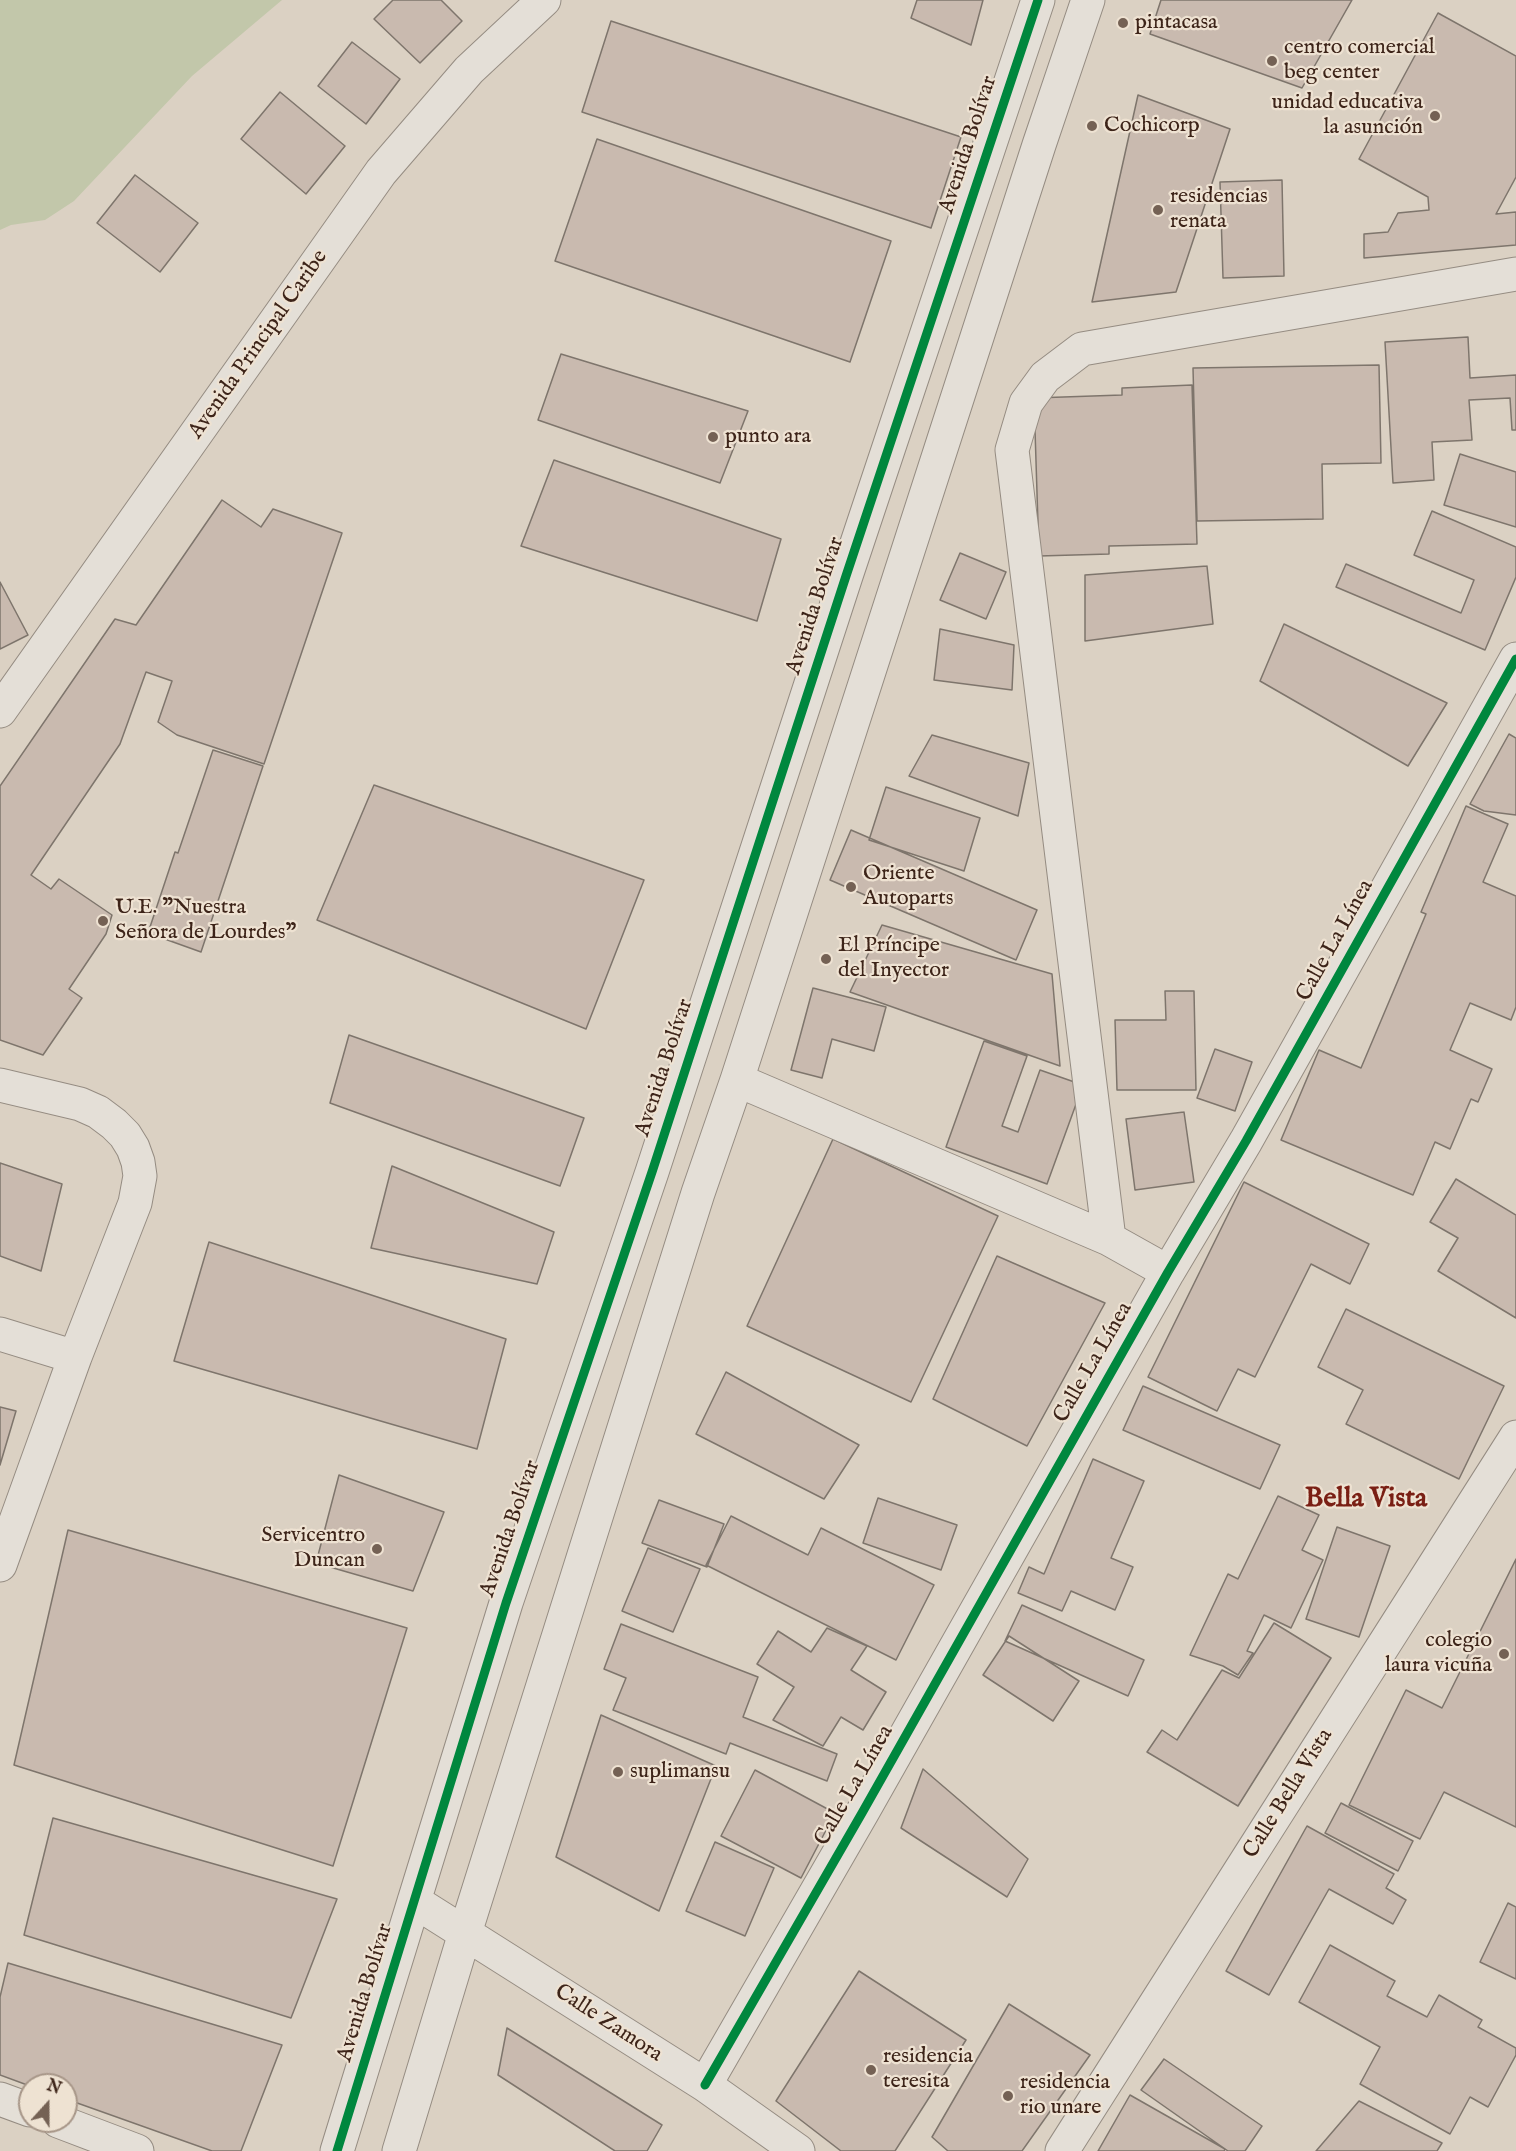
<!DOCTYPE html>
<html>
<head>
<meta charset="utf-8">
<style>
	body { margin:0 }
	#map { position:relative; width:1516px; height:2151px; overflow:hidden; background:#dbd1c3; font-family:"IM FELL English",serif }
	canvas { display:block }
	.north { position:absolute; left:18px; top:2073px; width:60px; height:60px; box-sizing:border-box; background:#eee2d2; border:2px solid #a79688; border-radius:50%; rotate:21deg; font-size:16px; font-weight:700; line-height:24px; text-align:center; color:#3d2419 }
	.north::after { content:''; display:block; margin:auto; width:21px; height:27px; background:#746154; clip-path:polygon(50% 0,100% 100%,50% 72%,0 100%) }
</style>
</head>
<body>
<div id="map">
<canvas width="1516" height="2151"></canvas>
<div class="north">N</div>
</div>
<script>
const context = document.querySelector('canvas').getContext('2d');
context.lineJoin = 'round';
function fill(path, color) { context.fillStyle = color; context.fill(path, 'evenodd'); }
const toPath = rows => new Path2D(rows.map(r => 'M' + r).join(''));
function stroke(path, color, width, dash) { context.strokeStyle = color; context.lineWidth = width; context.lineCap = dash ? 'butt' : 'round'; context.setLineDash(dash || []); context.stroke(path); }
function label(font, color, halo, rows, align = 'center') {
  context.font = font + ' "IM FELL English",serif'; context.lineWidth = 4.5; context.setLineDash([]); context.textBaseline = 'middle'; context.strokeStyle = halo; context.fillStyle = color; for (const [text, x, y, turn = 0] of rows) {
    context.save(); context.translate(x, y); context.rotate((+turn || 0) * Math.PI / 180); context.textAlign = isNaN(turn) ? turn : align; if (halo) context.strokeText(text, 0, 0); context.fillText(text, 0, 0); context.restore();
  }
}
const green = toPath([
	[0,0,282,0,192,76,74,201,45,220,11,225,0,230]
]);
const building = toPath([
	[393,0,441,0,462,21,420,63,374,19,393,0],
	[917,0,983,0,971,45,911,18,917,0],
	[1161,0,1352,0,1302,88,1150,34,1161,0],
	[1438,13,1516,56,1516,177,1496,214,1516,212,1516,245,1364,258,1364,234,1388,232,1398,213,1429,210,1428,197,1359,159,1438,13],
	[611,21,961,137,931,228,582,112,611,21],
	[352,42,400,79,366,124,318,86,352,42],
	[280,92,345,146,306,194,241,139,280,92],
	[1138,95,1230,129,1176,292,1092,302,1138,95],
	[597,139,891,241,850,362,555,261,597,139],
	[135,175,198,223,160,272,97,223,135,175],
	[1282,180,1284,276,1223,278,1220,182,1282,180],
	[1468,337,1470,378,1516,375,1516,430,1512,430,1510,398,1469,400,1472,440,1432,442,1434,480,1393,483,1385,342,1468,337],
	[561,354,748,411,720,483,538,420,561,354],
	[1379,365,1381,463,1322,464,1323,519,1197,521,1193,368,1379,365],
	[1192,385,1197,544,1109,546,1109,554,1039,556,1034,398,1122,395,1122,388,1192,385],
	[1460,454,1516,472,1516,527,1444,505,1460,454],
	[554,460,781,539,757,621,521,546,554,460],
	[222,500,261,527,273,509,342,533,264,764,177,735,158,722,172,681,146,672,120,744,31,875,51,889,59,879,112,915,106,934,69,989,82,998,43,1055,0,1040,0,786,115,619,136,625,222,500],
	[1432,511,1516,547,1516,577,1485,650,1336,587,1346,564,1461,613,1474,580,1414,555,1432,511],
	[960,553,1006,572,986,619,940,600,960,553],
	[1207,566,1213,624,1085,641,1085,575,1207,566],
	[0,582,28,635,0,649,0,582],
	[1284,624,1447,703,1408,766,1260,681,1284,624],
	[940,629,1014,645,1012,690,934,680,940,629],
	[1509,734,1516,738,1516,815,1484,811,1470,804,1509,734],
	[932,735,1029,763,1018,816,909,776,932,735],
	[213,750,263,766,201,952,148,933,175,852,178,853,213,750],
	[374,785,644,880,586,1029,317,920,374,785],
	[886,787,980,818,964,871,869,840,886,787],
	[1466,806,1508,824,1483,882,1516,896,1516,1007,1511,1020,1470,1003,1450,1050,1492,1069,1478,1102,1471,1099,1450,1149,1435,1142,1413,1195,1281,1140,1319,1050,1361,1068,1426,914,1421,912,1466,806],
	[851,830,1037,910,1016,960,830,880,851,830],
	[882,925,1052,974,1060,1066,850,992,882,925],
	[813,988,886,1007,874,1051,832,1039,822,1078,791,1070,813,988],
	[1165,991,1194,991,1196,1090,1117,1090,1115,1020,1166,1020,1165,991],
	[349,1035,584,1118,560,1186,330,1103,349,1035],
	[984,1041,1027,1056,1002,1126,1018,1132,1040,1070,1083,1085,1047,1184,946,1147,984,1041],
	[1215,1049,1252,1062,1235,1111,1197,1098,1215,1049],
	[1184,1112,1194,1182,1135,1190,1126,1119,1184,1112],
	[833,1139,998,1216,911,1402,747,1326,833,1139],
	[0,1163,62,1184,41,1271,0,1256,0,1163],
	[392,1166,554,1232,537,1284,371,1248,392,1166],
	[1456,1179,1516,1215,1516,1318,1438,1271,1458,1238,1430,1222,1456,1179],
	[1244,1182,1369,1244,1350,1284,1311,1264,1255,1377,1238,1369,1217,1411,1148,1377,1244,1182],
	[209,1242,506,1339,477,1449,174,1361,209,1242],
	[997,1256,1105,1303,1027,1446,933,1399,997,1256],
	[1346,1309,1504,1386,1459,1479,1346,1424,1363,1390,1318,1367,1346,1309],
	[726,1372,859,1445,824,1499,696,1434,726,1372],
	[1143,1386,1280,1445,1260,1489,1123,1430,1143,1386],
	[0,1407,16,1411,0,1465,0,1407],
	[1093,1459,1144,1481,1111,1558,1133,1567,1115,1610,1071,1591,1062,1611,1018,1593,1029,1567,1044,1574,1093,1459],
	[339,1475,444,1512,413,1591,316,1563,339,1475],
	[1278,1496,1319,1515,1302,1550,1323,1560,1291,1628,1264,1615,1247,1651,1253,1653,1238,1675,1223,1666,1190,1655,1228,1574,1238,1579,1278,1496],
	[878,1498,957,1525,941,1570,863,1543,878,1498],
	[659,1500,724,1524,707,1567,642,1543,659,1500],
	[731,1516,808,1555,821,1528,934,1585,896,1660,706,1565,731,1516],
	[1337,1527,1390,1546,1359,1637,1306,1619,1337,1527],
	[68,1530,407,1628,333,1866,14,1765,68,1530],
	[648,1548,700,1569,673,1632,622,1611,648,1548],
	[1516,1559,1516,1827,1444,1792,1420,1839,1349,1805,1406,1690,1442,1708,1516,1559],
	[1022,1605,1144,1660,1128,1696,1005,1641,1022,1605],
	[1274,1623,1331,1658,1238,1806,1147,1752,1162,1730,1177,1740,1222,1670,1239,1678,1274,1623],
	[621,1624,758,1677,743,1717,837,1754,827,1781,730,1743,726,1754,613,1710,626,1678,604,1669,621,1624],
	[827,1628,867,1646,851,1670,886,1692,863,1730,841,1717,823,1746,773,1720,794,1687,757,1664,778,1631,811,1652,827,1628],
	[1009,1636,1079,1681,1053,1721,983,1675,1009,1636],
	[601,1715,716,1766,659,1911,556,1857,601,1715],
	[923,1769,1028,1859,1007,1897,901,1828,923,1769],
	[755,1770,835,1813,801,1878,721,1836,755,1770],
	[1341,1803,1413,1841,1398,1871,1325,1833,1341,1803],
	[53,1818,337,1899,291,2018,24,1935,53,1818],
	[1307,1826,1394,1874,1386,1888,1406,1900,1393,1924,1329,1889,1269,1995,1226,1971,1307,1826],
	[715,1842,774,1868,745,1936,686,1911,715,1842],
	[1508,1903,1516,1907,1516,1979,1480,1962,1508,1903],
	[1330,1945,1395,1981,1387,1996,1427,2017,1439,1995,1482,2020,1478,2027,1516,2048,1516,2055,1488,2107,1470,2097,1450,2134,1360,2084,1380,2047,1299,2002,1330,1945],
	[8,1963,282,2045,241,2151,212,2151,66,2099,66,2085,30,2086,0,2075,0,1997,8,1963],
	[859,1971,966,2040,895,2151,841,2151,776,2101,859,1971],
	[1009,2004,1090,2055,1022,2151,948,2151,932,2137,1009,2004],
	[507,2028,662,2125,647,2151,615,2151,498,2075,507,2028],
	[1164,2059,1262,2126,1245,2151,1228,2151,1141,2090,1164,2059],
	[1130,2095,1225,2149,1224,2151,1098,2151,1130,2095],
	[1359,2101,1442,2143,1437,2151,1316,2151,1359,2101]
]);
const minor = toPath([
	[0,711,381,172,469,70,544,0],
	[737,1080,1109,1239,1168,1272],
	[0,1085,80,1104,98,1112,114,1124,125,1135,133,1148,138,1162,140,1176,135,1203,75,1357,0,1565],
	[1109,1239,1012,450,1026,403,1045,377,1082,349,1516,274],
	[0,1334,75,1357],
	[414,1901,705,2085,798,2151],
	[705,2085,862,1813,1168,1272,1246,1141,1516,659],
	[0,2099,30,2110],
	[58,2121,137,2151],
	[337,2151,506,1603,652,1172,846,576,1038,0],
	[399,2151,465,1933,698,1193,737,1080,1039,145,1088,0],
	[1062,2151,1516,1437]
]);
const cycleway = toPath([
	[705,2085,862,1813,1168,1272,1246,1141,1516,659],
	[337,2151,506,1603,652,1172,846,576,1038,0]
]);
const markers = [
	[1123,23,6,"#746154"],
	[1272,61,6,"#746154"],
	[1435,116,6,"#746154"],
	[1092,126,6,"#746154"],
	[1158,210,6,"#746154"],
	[713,437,6,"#746154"],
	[851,887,6,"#746154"],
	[103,921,6,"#746154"],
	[826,959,6,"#746154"],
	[377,1549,6,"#746154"],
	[1504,1654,6,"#746154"],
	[618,1772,6,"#746154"],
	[871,2070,6,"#746154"],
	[1008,2096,6,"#746154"]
];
const poiNames = [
	["pintacasa",1135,23],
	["centro comercial",1284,48],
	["beg center",1284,73],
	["unidad educativa",1423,103,"right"],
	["la asunción",1423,128,"right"],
	["Cochicorp",1104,126],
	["residencias",1170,197],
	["renata",1170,222],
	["punto ara",725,437],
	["Oriente",863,874],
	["Autoparts",863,899],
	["U.E. \"Nuestra",115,908],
	["Señora de Lourdes\"",115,933],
	["El Príncipe",838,946],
	["del Inyector",838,971],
	["Servicentro",365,1536,"right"],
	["Duncan",365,1561,"right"],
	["colegio",1492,1641,"right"],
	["laura vicuña",1492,1666,"right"],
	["suplimansu",630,1772],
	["residencia",883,2057],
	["teresita",883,2082],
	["residencia",1020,2083],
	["rio unare",1020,2108]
];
const streetNames = [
	["Avenida Bolívar",969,145,-72],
	["Avenida Principal Caribe",259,345,-55],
	["Avenida Bolívar",816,606,-72],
	["Calle La Línea",1336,941,-61],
	["Avenida Bolívar",665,1068,-72],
	["Calle La Línea",1094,1363,-60],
	["Avenida Bolívar",511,1529,-71],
	["Calle La Línea",855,1786,-60],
	["Calle Bella Vista",1289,1794,-58],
	["Avenida Bolívar",366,1993,-73],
	["Calle Zamora",608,2024,33]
];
const districtNames = [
	["Bella Vista",1366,1500]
];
fill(green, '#c2c7aa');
fill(building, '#c9baaf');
stroke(building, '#7e756c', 1.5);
stroke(minor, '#958c82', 35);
stroke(minor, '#e4dfd7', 33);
stroke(cycleway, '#00873e', 9);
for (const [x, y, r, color] of markers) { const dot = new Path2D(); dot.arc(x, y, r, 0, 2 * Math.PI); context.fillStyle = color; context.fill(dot); stroke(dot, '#eee2d2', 2); }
label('22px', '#3d2419', '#eee2d2', poiNames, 'left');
label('22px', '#3d2419', '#eee2d2', streetNames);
label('bold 28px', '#7a1f14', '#eee2d2', districtNames);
</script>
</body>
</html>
